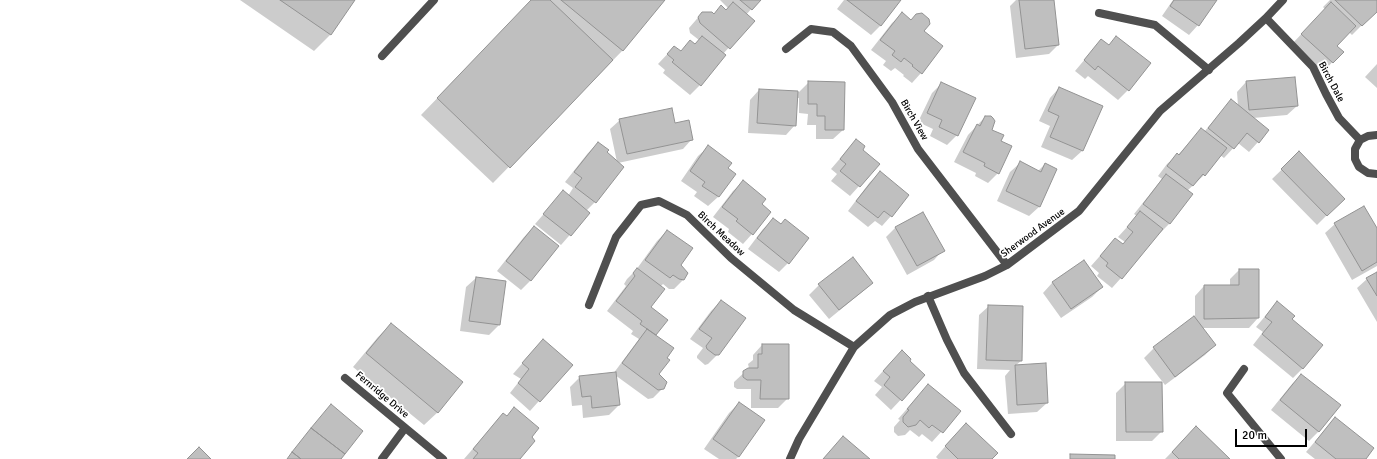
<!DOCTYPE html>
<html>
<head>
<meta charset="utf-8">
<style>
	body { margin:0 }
	#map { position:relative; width:1377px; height:459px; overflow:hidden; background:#fff; font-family:Signika,sans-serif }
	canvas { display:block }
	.scale { position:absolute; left:1235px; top:429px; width:72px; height:18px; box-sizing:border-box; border:2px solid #000; border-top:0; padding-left:5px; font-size:12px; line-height:14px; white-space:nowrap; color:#000; -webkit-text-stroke:3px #fff; paint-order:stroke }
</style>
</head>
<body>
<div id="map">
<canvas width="1377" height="459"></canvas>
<div class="scale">20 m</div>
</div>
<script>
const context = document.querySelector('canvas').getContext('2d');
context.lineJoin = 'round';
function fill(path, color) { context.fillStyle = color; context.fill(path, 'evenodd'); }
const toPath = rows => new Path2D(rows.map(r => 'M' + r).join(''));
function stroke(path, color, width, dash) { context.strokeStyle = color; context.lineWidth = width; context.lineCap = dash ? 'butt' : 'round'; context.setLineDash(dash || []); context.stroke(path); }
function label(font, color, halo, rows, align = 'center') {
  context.font = font + ' Signika,sans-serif'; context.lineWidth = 3.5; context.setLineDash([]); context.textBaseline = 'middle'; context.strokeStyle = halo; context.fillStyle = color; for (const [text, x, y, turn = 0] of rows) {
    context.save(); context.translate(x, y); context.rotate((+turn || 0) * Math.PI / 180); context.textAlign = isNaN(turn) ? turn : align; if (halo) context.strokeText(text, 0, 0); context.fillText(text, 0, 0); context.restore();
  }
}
const shadow = toPath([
	[240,0,354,0,330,35,314,51],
	[532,0,664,0,623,50,493,183,421,115],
	[720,0,759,0,746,15,753,21,723,54,724,55,700,85,690,95,663,73,665,70,658,64,674,47,680,52,695,45,699,40,690,33,689,28,702,13,714,15,726,10,728,8],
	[844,0,899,0,881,25,871,35,837,9],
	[1016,0,1053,0,1058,45,1049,54,1016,58,1010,6],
	[1173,0,1216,0,1198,25,1189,35,1162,16],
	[1330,0,1377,0,1377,10,1352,35,1349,32,1336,46,1342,52,1323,72,1292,44,1325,9,1323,7],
	[902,14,923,31,921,73,912,83,903,76,904,75,895,68,891,71,883,65,886,61,871,50,892,23],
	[1117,37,1149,63,1128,90,1118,100,1088,76,1085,79,1075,71,1101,40,1108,46],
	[1377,64,1377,88,1365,77],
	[809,82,843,130,833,139,816,139,816,125,807,125,808,114,799,113,799,98,797,98,795,125,786,135,748,133,750,100,759,90,799,92],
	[1246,82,1297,106,1287,115,1253,118,1258,142,1249,152,1238,143,1224,158,1220,155,1204,175,1187,191,1192,195,1169,224,1160,233,1159,233,1121,278,1112,288,1097,276,1099,273,1091,266,1115,239,1122,245,1125,242,1118,237,1137,216,1134,214,1162,179,1158,176,1167,164,1177,155,1178,155,1201,129,1204,132,1231,101,1238,106,1237,92],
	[942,83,957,135,947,145,930,136,933,129,918,122,932,93],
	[1059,88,1101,107,1082,151,1072,160,1041,147,1050,126,1039,121,1050,98],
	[985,117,991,130,1000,142,998,173,988,183,975,176,976,173,954,162,968,135],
	[620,120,674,124,692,139,683,149,618,163,623,167,595,202,586,211,589,213,561,245,535,224,563,192,568,196,573,188,565,182,588,153,598,143,605,152,617,162,610,129],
	[856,140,861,150,879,164,850,196,831,181,837,174,831,169],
	[708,147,727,168,734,174,718,197,708,206,694,196,697,192,681,181,698,156],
	[1299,153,1343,199,1317,225,1272,179],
	[1020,163,1038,171,1045,164,1056,170,1039,207,1029,216,997,201,1010,172],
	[880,173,891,216,882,226,875,221,868,227,848,211,870,182],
	[743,182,760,205,752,234,743,244,728,232,729,229,713,217,733,191],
	[773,220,788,263,779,272,748,249,763,229],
	[1335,224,1377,230,1377,266,1352,280,1325,233],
	[534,227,558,246,530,281,521,290,497,271,524,237],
	[896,227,943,250,934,260,907,275,886,237],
	[667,231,684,279,674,289,669,289,663,284,660,287,650,307,666,320,654,335,658,374,663,388,653,398,648,399,615,375,619,405,609,415,583,418,582,405,572,406,570,387,580,377,613,374,639,339,631,334,633,331,607,311,626,286,624,284,627,279,636,270,657,241],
	[853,259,872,283,862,292,829,319,809,295,819,285],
	[1084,261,1102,287,1092,297,1061,318,1043,293,1052,283],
	[1239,270,1258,318,1249,328,1201,328,1215,345,1205,355,1165,385,1144,358,1154,348,1195,317,1195,296,1204,286,1230,286,1230,279],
	[1377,273,1377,322,1357,288,1367,279],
	[476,278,505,282,499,325,489,335,460,331,466,287],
	[721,301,718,354,708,364,705,365,697,358,697,356,703,348,690,339,711,311],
	[1277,302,1303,368,1293,378,1253,345,1263,332,1256,327],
	[989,306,1021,361,1015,366,1047,403,1037,412,1008,414,1005,376,1010,370,977,369,979,315],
	[391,324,438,412,424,425,353,367,378,337],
	[762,345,788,398,778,408,751,408,751,389,737,389,734,387,734,382,749,368,748,364,753,360,753,355],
	[534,350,571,365,530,411,510,393,521,379,513,374],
	[892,361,908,361,924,375,891,410,875,395,882,387,874,381],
	[1302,375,1319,431,1309,441,1271,410,1292,384],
	[1126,383,1162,431,1152,441,1116,441,1116,393],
	[928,385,960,411,932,442,922,434,919,437,910,430,905,435,898,436,894,432,894,427,900,420,898,419],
	[739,403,739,456,736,459,719,459,704,449,729,413],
	[514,409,530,437,519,459,464,459,503,414,506,417],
	[1335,418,1365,459,1315,459,1306,452],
	[1196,427,1229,459,1165,459],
	[956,434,991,459,938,459,936,457]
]);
const building = toPath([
	[280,0,355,0,331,35,280,0],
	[531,0,550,0,613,60,510,168,437,98,531,0],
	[561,0,665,0,623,51,561,0],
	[740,0,761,0,752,10,740,0],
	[847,0,901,0,881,26,847,0],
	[1019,0,1054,0,1059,45,1025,49,1019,0],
	[1174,0,1217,0,1199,26,1170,6,1174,0],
	[1335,0,1377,0,1377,12,1362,26,1335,0],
	[733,2,755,21,730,49,700,23,698,17,702,12,712,12,714,14,721,5,726,10,733,2],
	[1331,2,1356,26,1337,46,1344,52,1333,63,1301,34,1331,2],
	[902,12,911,20,916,14,922,13,929,19,930,24,924,31,943,46,922,74,912,66,913,65,904,58,901,62,892,55,895,51,880,40,902,12],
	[702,36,726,55,701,86,672,62,674,60,667,54,674,46,681,51,690,40,695,44,702,36],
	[1116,36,1151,63,1129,91,1098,66,1095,70,1084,60,1101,39,1109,45,1116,36],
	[1295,77,1298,106,1249,110,1246,81,1295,77],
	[808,81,845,82,844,130,825,130,825,116,817,116,817,104,808,104,808,81],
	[941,82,976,98,958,136,939,127,942,120,927,113,941,82],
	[1059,87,1103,106,1083,151,1050,137,1059,116,1048,111,1059,87],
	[759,89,798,91,796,126,757,123,759,89],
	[1231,99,1269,130,1259,143,1247,133,1234,149,1208,128,1231,99],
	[672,108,675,123,689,120,693,140,627,154,619,119,672,108],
	[985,116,991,116,993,118,995,121,992,130,1004,135,1001,141,1012,146,999,174,984,166,985,163,963,152,977,124,980,126,985,116],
	[1201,128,1227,148,1205,176,1203,174,1193,186,1167,166,1177,153,1179,155,1201,128],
	[856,139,865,146,863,150,880,164,860,187,840,171,846,164,840,159,856,139],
	[598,142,609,150,607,152,624,167,596,203,575,187,582,178,574,172,598,142],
	[708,145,732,163,728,168,736,174,719,197,702,186,705,182,690,171,708,145],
	[1299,151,1345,199,1327,216,1281,169,1299,151],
	[1020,161,1041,172,1045,163,1057,169,1040,207,1006,191,1020,161],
	[880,171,909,195,892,217,884,211,878,218,856,201,880,171],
	[1166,174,1193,194,1170,224,1143,204,1166,174],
	[743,180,766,199,762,204,771,212,753,235,736,221,738,219,722,207,743,180],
	[563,190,590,213,571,236,543,214,563,190],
	[1364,206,1377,228,1377,262,1362,271,1334,223,1364,206],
	[1140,211,1163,229,1122,279,1106,266,1108,263,1100,256,1115,238,1123,244,1133,232,1127,227,1140,211],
	[923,212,945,251,917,266,895,227,923,212],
	[773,218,781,224,785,219,809,238,789,264,757,238,773,218],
	[534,226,559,246,531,281,506,261,534,226],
	[667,230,693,248,681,265,688,273,684,280,679,279,673,275,670,278,645,260,667,230],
	[853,257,873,283,839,310,818,284,853,257],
	[1084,260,1103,287,1071,309,1052,282,1084,260],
	[637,268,665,289,651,307,668,320,656,335,640,324,642,321,616,301,635,276,633,273,637,268],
	[1239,269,1259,269,1259,318,1204,319,1204,285,1239,285,1239,269],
	[1377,272,1377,296,1366,278,1377,272],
	[476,277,506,281,500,325,469,321,476,277],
	[721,300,746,318,719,355,715,355,707,349,706,346,712,338,699,329,721,300],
	[1277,301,1295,316,1292,319,1323,345,1303,369,1262,334,1272,322,1265,317,1277,301],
	[988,305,1023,306,1022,361,986,360,988,305],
	[1194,316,1216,345,1175,377,1153,347,1194,316],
	[391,323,463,382,438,413,366,353,391,323],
	[647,329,674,348,667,358,670,360,659,374,667,382,664,389,658,390,622,363,647,329],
	[543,339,573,365,540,402,518,383,529,369,522,363,543,339],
	[762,344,789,344,789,399,760,399,761,380,747,380,743,377,743,371,748,368,758,368,758,354,762,354,762,344],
	[902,350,911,359,910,361,925,375,902,401,884,385,890,377,883,371,902,350],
	[1046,363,1048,403,1017,405,1015,365,1046,363],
	[616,372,620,405,592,408,591,396,582,397,579,376,616,372],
	[1301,374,1341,405,1319,432,1280,400,1301,374],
	[1125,382,1162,382,1163,432,1126,432,1125,382],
	[928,384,961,411,943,433,932,425,929,428,920,420,916,425,908,427,903,422,903,417,909,410,907,409,928,384],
	[739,402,765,420,739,457,713,439,739,402],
	[331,404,363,431,345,454,311,428,331,404],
	[514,407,539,428,532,437,535,441,520,459,473,459,478,453,473,449,503,413,507,416,514,407],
	[1335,417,1374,448,1366,459,1336,459,1315,442,1335,417],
	[966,423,998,453,992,459,958,459,945,446,966,423],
	[1196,426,1230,459,1179,459,1172,452,1196,426],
	[311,428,345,454,341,459,301,459,292,452,311,428],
	[843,436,870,459,823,459,843,436],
	[199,447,211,459,187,459,199,447],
	[292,452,301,459,287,459,292,452],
	[1070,454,1115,455,1115,459,1070,459,1070,454]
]);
const lane = toPath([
	[382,56,434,0],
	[928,296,947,340,964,373,1011,434]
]);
const street = toPath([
	[1099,13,1155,25,1209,70],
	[1266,18,1313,67,1326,94,1339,118,1360,140],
	[786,49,811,29,833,32,851,46,892,102,918,149,1007,265],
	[1377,135,1368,136,1360,140,1355,149,1355,159,1359,167,1368,173,1377,174],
	[589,305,616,237,641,205,659,201,687,215,731,258,794,310,854,347],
	[1244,369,1227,393,1281,459],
	[345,378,443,459],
	[382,459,405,428],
	[790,459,799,439,854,347,890,315,915,302,985,276,1007,265,1079,211,1160,111,1239,43,1266,18,1283,0]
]);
const streetNames = [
	["Birch Dale",1331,82,62],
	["Birch View",914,120,60],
	["Sherwood Avenue",1033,233,-36],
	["Birch Meadow",721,234,43],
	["Fernridge Drive",382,395,40]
];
fill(shadow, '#0003');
fill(building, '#bfbfbf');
stroke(building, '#939393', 1);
stroke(lane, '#4f4f4f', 8);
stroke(street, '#4f4f4f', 8);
label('10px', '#000', '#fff', streetNames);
</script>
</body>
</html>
